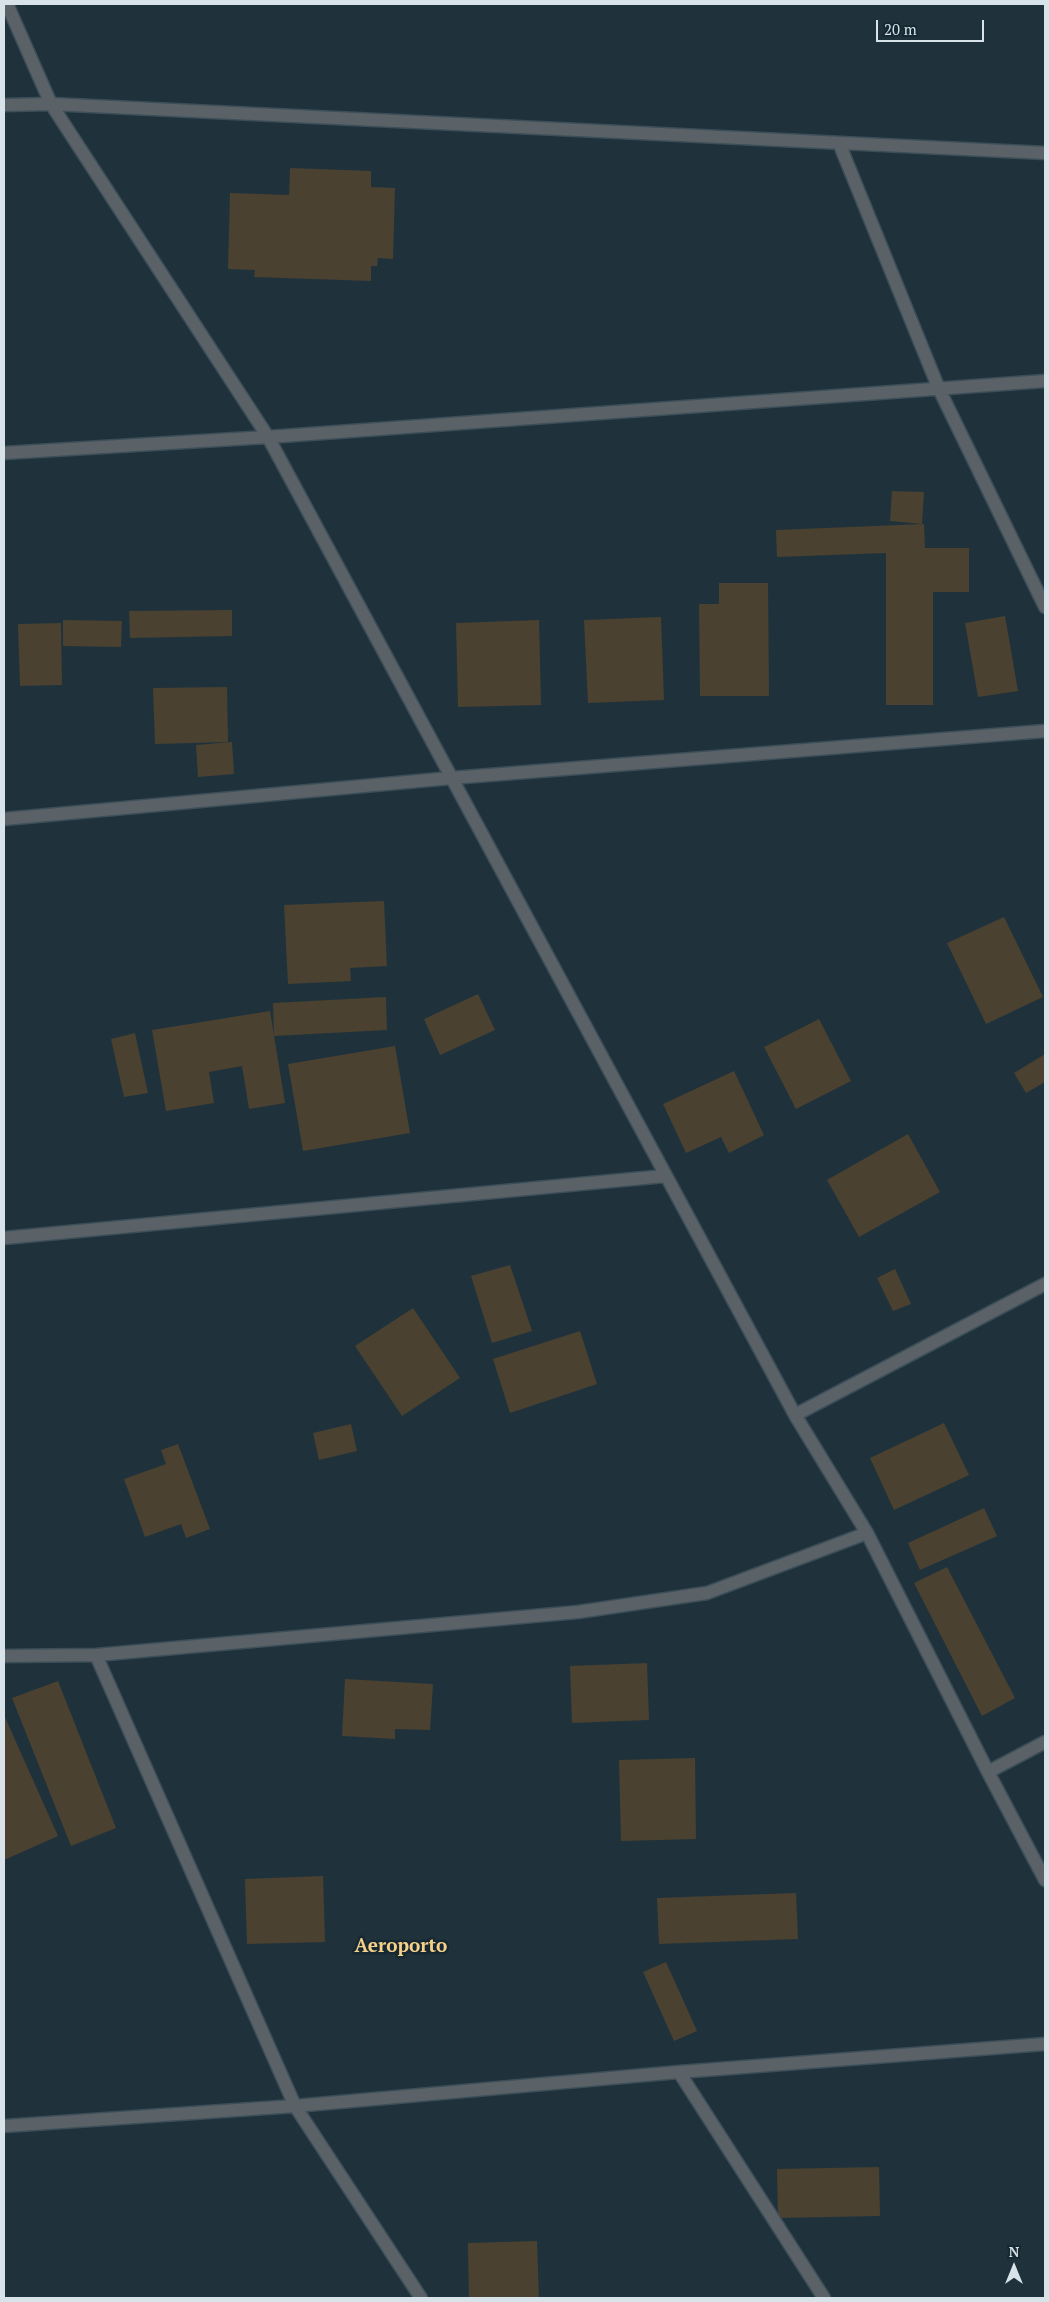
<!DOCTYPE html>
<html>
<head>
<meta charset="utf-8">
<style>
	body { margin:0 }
	#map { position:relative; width:1049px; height:2302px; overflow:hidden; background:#1f323c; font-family:"PT Serif",serif }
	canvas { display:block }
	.frame { position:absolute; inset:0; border:5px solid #d7e3e9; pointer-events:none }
	.north { position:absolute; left:989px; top:2242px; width:50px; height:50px; -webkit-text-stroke:4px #162832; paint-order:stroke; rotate:0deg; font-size:14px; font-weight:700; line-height:20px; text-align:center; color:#d7e3e9 }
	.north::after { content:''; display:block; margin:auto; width:18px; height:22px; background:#d7e3e9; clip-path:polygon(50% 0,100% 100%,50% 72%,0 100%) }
	.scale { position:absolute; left:876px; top:20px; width:108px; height:22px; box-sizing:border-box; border:2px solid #d7e3e9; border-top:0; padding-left:6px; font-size:15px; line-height:18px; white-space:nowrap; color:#d7e3e9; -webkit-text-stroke:4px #162832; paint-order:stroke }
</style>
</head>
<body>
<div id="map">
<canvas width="1049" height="2302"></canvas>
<div class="frame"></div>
<div class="north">N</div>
<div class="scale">20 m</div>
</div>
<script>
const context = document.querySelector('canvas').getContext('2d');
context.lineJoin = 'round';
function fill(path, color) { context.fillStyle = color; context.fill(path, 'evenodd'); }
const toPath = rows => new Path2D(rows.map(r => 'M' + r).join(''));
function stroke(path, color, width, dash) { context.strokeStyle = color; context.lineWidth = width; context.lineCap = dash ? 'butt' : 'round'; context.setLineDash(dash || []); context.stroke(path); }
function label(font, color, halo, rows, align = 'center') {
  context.font = font + ' "PT Serif",serif'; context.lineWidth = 5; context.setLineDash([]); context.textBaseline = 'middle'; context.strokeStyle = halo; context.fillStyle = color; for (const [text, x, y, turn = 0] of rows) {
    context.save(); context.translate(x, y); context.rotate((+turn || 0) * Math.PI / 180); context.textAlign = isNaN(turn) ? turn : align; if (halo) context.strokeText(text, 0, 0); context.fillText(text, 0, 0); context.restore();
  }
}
const building = toPath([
	[290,168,371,171,371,187,395,188,393,259,378,258,377,266,371,266,371,281,254,277,255,270,228,269,230,193,289,195],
	[892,491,924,492,922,524,890,521],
	[924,524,925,548,969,548,969,592,933,592,933,705,886,705,886,553,777,557,776,530],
	[719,583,768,583,769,696,700,696,699,604,719,604],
	[232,610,232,636,130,638,129,611],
	[1005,616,1018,691,978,697,965,623],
	[661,617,664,700,588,703,584,620],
	[63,620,122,621,121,647,63,646],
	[539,620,541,705,458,707,456,623],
	[61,623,62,685,20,686,18,624],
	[227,687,228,742,155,744,153,688],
	[232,742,234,774,198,777,196,745],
	[384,901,387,966,350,968,351,981,288,984,284,905],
	[1004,917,1043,997,986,1024,947,943],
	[478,994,495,1030,440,1055,424,1019],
	[386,997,387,1030,274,1036,273,1003],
	[270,1011,285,1103,249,1109,242,1066,209,1072,214,1103,166,1111,152,1030],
	[819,1019,851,1081,796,1109,764,1047],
	[135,1033,148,1093,124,1097,111,1039],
	[395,1046,410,1133,303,1151,288,1064],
	[1045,1054,1045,1082,1026,1093,1014,1073],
	[734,1071,764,1135,729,1153,721,1137,686,1153,663,1104],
	[908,1134,940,1192,859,1237,827,1180],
	[510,1265,532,1331,492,1343,471,1276],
	[895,1269,911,1304,893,1311,877,1278],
	[413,1308,460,1378,402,1416,355,1346],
	[580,1331,597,1384,510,1413,493,1359],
	[944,1423,969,1475,894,1510,870,1458],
	[351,1424,357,1451,319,1460,313,1433],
	[178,1444,210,1529,186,1538,181,1524,145,1537,124,1479,166,1464,161,1450],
	[984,1508,997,1536,920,1570,908,1543],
	[947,1567,1015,1698,982,1716,914,1583],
	[647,1663,649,1720,572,1723,570,1666],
	[345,1679,433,1684,430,1730,395,1729,395,1739,342,1736],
	[58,1681,116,1828,71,1846,12,1698],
	[4,1715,58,1836,4,1860],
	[695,1758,696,1839,621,1841,619,1760],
	[323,1876,325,1942,247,1944,245,1879],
	[796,1893,798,1939,659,1944,657,1898],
	[666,1962,697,2031,674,2041,643,1972],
	[879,2167,880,2216,778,2218,777,2169],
	[537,2241,539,2298,469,2298,468,2243]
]);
const minor = toPath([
	[7,4,51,104,268,437,795,1415,867,1533,988,1772,1045,1880],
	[4,105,51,104,1045,153],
	[839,143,939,389,1045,607],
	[4,453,268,437,1045,381],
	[4,819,451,778,1045,731],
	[4,1238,665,1176],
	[795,1415,1045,1284],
	[96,1655,295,2106,421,2298],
	[4,1656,96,1655,578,1612,707,1593,867,1533],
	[988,1772,1045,1742],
	[679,2072,824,2298],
	[4,2126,295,2106,679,2072,1045,2044]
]);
const neighbourhoodNames = [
	["Aeroporto",401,1947]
];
fill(building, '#4a4130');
stroke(minor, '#3c4e58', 15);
stroke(minor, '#5a6267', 12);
label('bold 19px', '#f6d189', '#162832', neighbourhoodNames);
</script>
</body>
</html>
